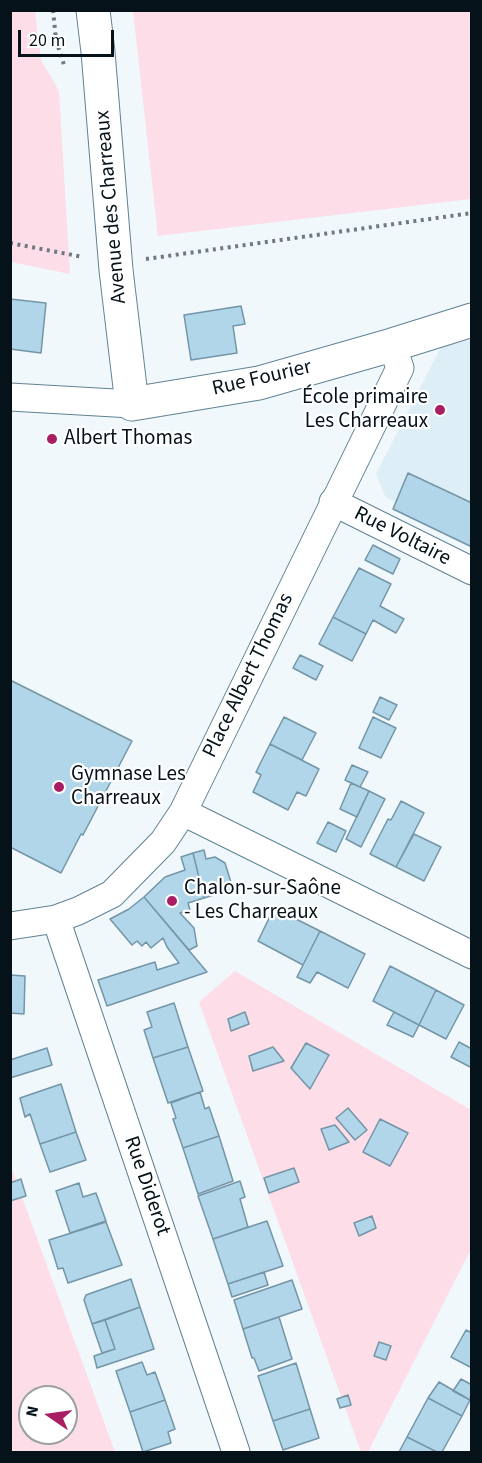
<!DOCTYPE html>
<html>
<head>
<meta charset="utf-8">
<style>
	body { margin:0 }
	#map { position:relative; width:482px; height:1463px; overflow:hidden; background:#f0f8fc; font-family:"Source Sans 3",sans-serif }
	canvas { display:block }
	.frame { position:absolute; inset:0; border:12px solid #051219; pointer-events:none }
	.north { position:absolute; left:18px; top:1385px; width:60px; height:60px; box-sizing:border-box; background:#fff; border:2px solid #9ba0a3; border-radius:50%; rotate:283deg; font-size:16px; font-weight:700; line-height:24px; text-align:center; color:#051219 }
	.north::after { content:''; display:block; margin:auto; width:21px; height:27px; background:#a91e63; clip-path:polygon(50% 0,100% 100%,50% 72%,0 100%) }
	.scale { position:absolute; left:18px; top:30px; width:96px; height:27px; box-sizing:border-box; border:3px solid #051219; border-top:0; padding-left:8px; font-size:18px; line-height:21px; white-space:nowrap; color:#051219; -webkit-text-stroke:4px #fff; paint-order:stroke }
</style>
</head>
<body>
<div id="map">
<canvas width="482" height="1463"></canvas>
<div class="frame"></div>
<div class="north">N</div>
<div class="scale">20 m</div>
</div>
<script>
const context = document.querySelector('canvas').getContext('2d');
context.lineJoin = 'round';
function fill(path, color) { context.fillStyle = color; context.fill(path, 'evenodd'); }
const toPath = rows => new Path2D(rows.map(r => 'M' + r).join(''));
function stroke(path, color, width, dash) { context.strokeStyle = color; context.lineWidth = width; context.lineCap = dash ? 'butt' : 'round'; context.setLineDash(dash || []); context.stroke(path); }
function label(font, color, halo, rows, align = 'center') {
  context.font = font + ' "Source Sans 3",sans-serif'; context.lineWidth = 4.5; context.setLineDash([]); context.textBaseline = 'middle'; context.strokeStyle = halo; context.fillStyle = color; for (const [text, x, y, turn = 0] of rows) {
    context.save(); context.translate(x, y); context.rotate((+turn || 0) * Math.PI / 180); context.textAlign = isNaN(turn) ? turn : align; if (halo) context.strokeText(text, 0, 0); context.fillText(text, 0, 0); context.restore();
  }
}
const built = toPath([
	[471,340,471,547,393,509,396,502,386,498,376,474,441,347]
]);
const green = toPath([
	[10,11,35,11,41,60,59,91,70,274,11,262],
	[133,11,471,11,471,199,158,236],
	[235,971,471,1110,471,1249,368,1452,361,1452,199,1002],
	[11,1167,115,1452,11,1452],
	[30,1397,66,1397,66,1433,30,1433]
]);
const building = toPath([
	[10,299,46,303,41,353,10,349,10,299],
	[241,306,245,324,233,326,237,353,191,360,184,315,241,306],
	[408,473,472,503,472,547,393,509,408,473],
	[373,545,400,559,393,574,365,560,373,545],
	[359,568,391,584,380,606,404,619,396,633,373,620,366,634,333,617,359,568],
	[333,617,366,634,352,661,319,644,333,617],
	[300,655,323,666,316,680,293,668,300,655],
	[10,680,132,741,83,835,81,834,61,873,10,847,10,680],
	[380,697,397,705,389,720,373,712,380,697],
	[284,717,316,733,302,760,270,744,284,717],
	[373,717,396,728,381,758,359,748,373,717],
	[270,744,319,769,306,796,297,792,288,810,253,792,261,775,256,772,270,744],
	[352,765,368,772,360,787,345,780,352,765],
	[351,783,369,791,357,817,340,809,351,783],
	[369,791,385,799,361,847,346,839,369,791],
	[401,801,424,813,396,867,370,854,388,819,391,820,401,801],
	[328,822,346,831,336,852,317,843,328,822],
	[414,834,441,847,424,881,396,867,414,834],
	[204,850,206,859,215,857,225,863,233,889,204,898,193,853,204,850],
	[193,853,204,898,188,903,190,910,180,913,194,928,197,946,189,950,144,897,165,877,185,870,181,857,193,853],
	[144,897,207,972,107,1006,98,980,155,962,157,970,179,963,167,947,163,938,151,948,146,942,142,946,137,941,132,945,110,919,129,909,144,897],
	[274,908,320,931,303,965,258,941,274,908],
	[320,931,365,954,348,988,317,972,310,983,297,977,320,931],
	[390,966,436,990,419,1025,373,1001,390,966],
	[10,975,25,976,24,1014,10,1013,10,975],
	[436,990,464,1005,446,1039,419,1025,436,990],
	[174,1003,188,1047,153,1058,144,1030,152,1027,147,1012,174,1003],
	[245,1012,249,1024,231,1031,228,1019,245,1012],
	[394,1012,419,1025,413,1037,387,1025,394,1012],
	[459,1042,472,1049,472,1068,451,1057,459,1042],
	[306,1043,329,1055,310,1089,291,1068,306,1043],
	[188,1047,203,1091,168,1103,153,1058,188,1047],
	[273,1047,284,1061,253,1071,249,1056,273,1047],
	[47,1048,52,1065,10,1078,10,1060,47,1048],
	[61,1084,76,1132,40,1144,30,1114,25,1117,20,1098,61,1084],
	[200,1092,205,1109,209,1107,219,1136,183,1148,173,1119,176,1118,171,1103,200,1092],
	[348,1108,367,1130,355,1140,336,1118,348,1108],
	[380,1119,408,1133,390,1166,363,1152,380,1119],
	[335,1125,349,1142,329,1150,321,1129,335,1125],
	[76,1132,86,1160,50,1172,40,1144,76,1132],
	[219,1136,233,1181,198,1194,183,1148,219,1136],
	[294,1168,299,1182,269,1193,264,1178,294,1168],
	[21,1179,26,1196,10,1201,10,1183,21,1179],
	[240,1181,245,1197,240,1199,248,1227,213,1239,198,1196,240,1181],
	[79,1183,83,1197,96,1193,106,1221,70,1233,56,1191,79,1183],
	[372,1216,376,1228,359,1236,354,1223,372,1216],
	[267,1221,283,1266,228,1284,213,1239,267,1221],
	[106,1222,122,1265,68,1283,63,1268,58,1269,49,1240,106,1222],
	[264,1272,268,1285,232,1297,228,1284,264,1272],
	[131,1279,140,1307,92,1324,84,1300,86,1295,131,1279],
	[292,1280,302,1309,243,1329,234,1300,292,1280],
	[140,1307,154,1349,97,1368,94,1356,115,1349,105,1320,140,1307],
	[279,1317,292,1359,259,1371,254,1358,252,1358,243,1329,279,1317],
	[105,1320,115,1349,102,1353,92,1324,105,1320],
	[466,1330,472,1333,472,1368,451,1357,466,1330],
	[379,1342,391,1346,386,1360,374,1356,379,1342],
	[142,1362,147,1375,155,1372,165,1400,130,1412,116,1371,142,1362],
	[296,1363,310,1409,273,1421,258,1376,296,1363],
	[461,1379,472,1385,470,1400,453,1391,461,1379],
	[439,1382,470,1400,462,1416,428,1398,439,1382],
	[348,1395,351,1405,340,1408,337,1399,348,1395],
	[428,1398,462,1416,442,1452,437,1452,407,1437,428,1398],
	[165,1400,175,1429,168,1432,171,1443,143,1452,130,1412,165,1400],
	[310,1409,319,1438,283,1450,273,1421,310,1409],
	[407,1437,437,1452,399,1452,407,1437]
]);
const path = toPath([
	[53,10,56,40,65,68],
	[10,243,83,257],
	[146,259,472,213]
]);
const minor = toPath([
	[10,397,132,404],
	[333,502,472,571],
	[183,812,472,955],
	[56,919,236,1452],
	[10,926,56,919,78,911,112,894,163,842,183,812,400,368,392,345]
]);
const secondary = toPath([
	[93,10,98,52,116,270,132,404,259,383,392,345,472,320]
]);
const markers = [
	[440,410,6,"#a91e63"],
	[52,439,6,"#a91e63"],
	[59,787,6,"#a91e63"],
	[172,901,6,"#a91e63"]
];
const streetNames = [
	["Avenue des Charreaux",112,207,-95],
	["Rue Fourier",262,379,-13],
	["Rue Voltaire",402,537,27],
	["Place Albert Thomas",249,676,-64],
	["Rue Diderot",146,1186,71]
];
const poiNames = [
	["École primaire",428,398,"right"],
	["Les Charreaux",428,422,"right"],
	["Albert Thomas",64,439],
	["Gymnase Les",71,775],
	["Charreaux",71,799],
	["Chalon-sur-Saône",184,889],
	["- Les Charreaux",184,913]
];
fill(built, '#ddeef7');
fill(green, '#fddde7');
fill(building, '#b1d6e9');
stroke(building, '#7395a7', 1.5);
stroke(minor, '#608294', 29);
stroke(secondary, '#608294', 35);
stroke(path, '#6f7a80', 4, [3, 4.5]);
stroke(minor, '#fff', 27);
stroke(secondary, '#fff', 33);
for (const [x, y, r, color] of markers) { const dot = new Path2D(); dot.arc(x, y, r, 0, 2 * Math.PI); context.fillStyle = color; context.fill(dot); stroke(dot, '#fff', 2); }
label('21px', '#051219', '#fff', streetNames);
label('21px', '#051219', '#fff', poiNames, 'left');
</script>
</body>
</html>
